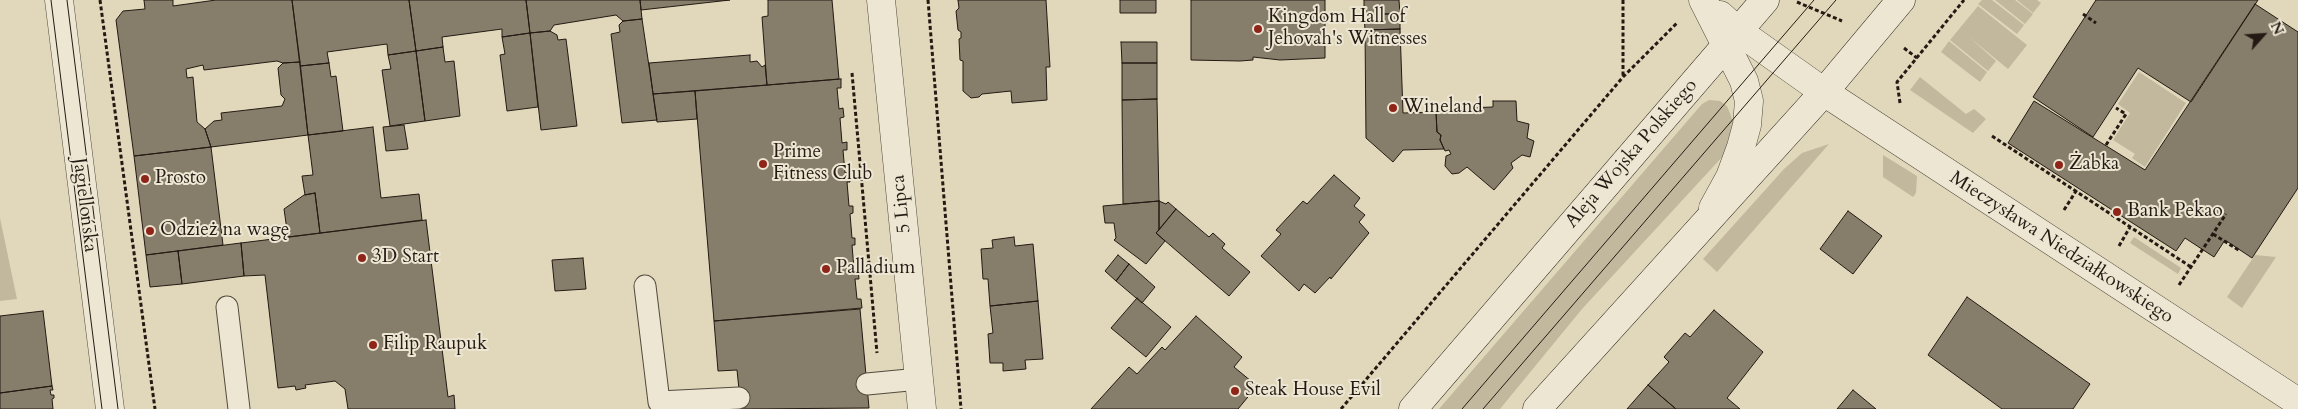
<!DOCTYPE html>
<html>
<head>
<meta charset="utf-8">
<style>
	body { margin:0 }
	#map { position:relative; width:2298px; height:409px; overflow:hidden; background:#e1d8bb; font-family:Cardo,serif }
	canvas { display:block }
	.north { position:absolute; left:2238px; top:10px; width:50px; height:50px; -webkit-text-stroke:4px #ece6d3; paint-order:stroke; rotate:64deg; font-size:14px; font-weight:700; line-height:20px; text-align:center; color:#241a13 }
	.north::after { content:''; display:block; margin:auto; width:18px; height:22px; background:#241a13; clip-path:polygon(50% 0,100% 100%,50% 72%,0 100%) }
</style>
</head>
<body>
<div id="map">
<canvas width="2298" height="409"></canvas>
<div class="north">N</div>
</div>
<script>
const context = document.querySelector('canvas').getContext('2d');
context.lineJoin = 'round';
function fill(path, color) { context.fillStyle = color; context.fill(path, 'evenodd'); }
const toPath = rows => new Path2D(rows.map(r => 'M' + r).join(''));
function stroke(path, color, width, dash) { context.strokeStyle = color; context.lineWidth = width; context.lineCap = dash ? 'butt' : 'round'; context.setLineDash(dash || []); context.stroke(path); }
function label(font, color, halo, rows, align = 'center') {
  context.font = font + ' Cardo,serif'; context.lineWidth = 4; context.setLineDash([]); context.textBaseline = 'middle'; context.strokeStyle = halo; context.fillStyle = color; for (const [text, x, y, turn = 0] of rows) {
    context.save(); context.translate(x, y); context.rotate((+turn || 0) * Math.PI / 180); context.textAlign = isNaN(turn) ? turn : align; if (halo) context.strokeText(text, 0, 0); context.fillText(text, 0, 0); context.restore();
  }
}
const green = toPath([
	[1982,0,1992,0,2024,25,2017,34,1978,4],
	[1995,0,2015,0,2033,14,2025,24],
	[2017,0,2037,0,2041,3,2033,13],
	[1978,6,2027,45,2008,69,1969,37,1996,61,1988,71,1950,40],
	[1949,41,1987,72,1980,82,1941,52],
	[2139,72,2186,103,2145,167,2132,158,2135,154,2113,140,2130,113,2118,104],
	[1920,77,1966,114,1974,109,1986,119,1973,133,1910,90],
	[1709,100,1720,101,1727,106,1735,126,1724,155,1582,309,1500,409,1439,409,1702,104],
	[1829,144,1717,272,1703,259,1784,169,1802,153],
	[1883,155,1917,176,1916,193,1913,197,1883,177],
	[0,218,17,299,0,301],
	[2134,237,2181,268,2178,274,2130,243],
	[2255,255,2276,257,2242,308,2227,297]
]);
const building = toPath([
	[144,0,173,0,173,6,216,0,292,0,300,62,283,63,277,61,204,70,203,65,186,69,187,78,193,77,197,122,205,129,211,147,134,156,116,20,123,11,145,9,144,0],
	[292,0,409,0,416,51,388,55,387,44,327,52,329,63,300,66,292,0],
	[409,0,526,0,530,33,502,37,502,29,442,37,443,47,416,51,409,0],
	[526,0,640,0,642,19,623,21,616,15,554,25,550,31,530,33,526,0],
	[640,0,730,0,641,10,640,0],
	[768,0,832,0,839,79,767,85,762,17,768,16,768,0],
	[958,0,1046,0,1050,67,1046,67,1047,100,1012,103,1011,91,982,94,979,97,971,98,963,91,963,61,960,60,959,39,961,38,961,32,958,30,956,11,959,8,958,0],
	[1120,0,1156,0,1156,13,1120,13,1120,0],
	[1191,0,1325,0,1325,58,1280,60,1253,57,1253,60,1240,61,1191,60,1191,0],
	[1364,0,1399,0,1400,14,1364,14,1364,0],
	[2096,0,2258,0,2191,102,2138,68,2093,137,2033,97,2096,0],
	[2255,4,2298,32,2298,188,2252,258,2225,240,2214,257,2185,238,2176,251,2008,143,2034,101,2145,170,2255,4],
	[1364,14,1400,14,1400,29,1365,30,1364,14],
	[642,19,657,120,622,123,611,34,620,32,619,25,623,21,642,19],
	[1400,29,1403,113,1436,112,1437,132,1441,135,1440,140,1444,149,1403,150,1393,162,1366,138,1365,30,1400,29],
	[550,31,557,35,558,40,566,39,577,126,541,130,530,33,550,31],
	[530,33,538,107,507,111,500,55,505,54,502,37,530,33],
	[1121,42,1157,42,1157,63,1122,63,1121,42],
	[443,47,445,62,454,61,460,116,425,121,416,51,443,47],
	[416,51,425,121,390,126,382,70,391,69,388,55,416,51],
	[750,55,750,62,757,61,762,67,765,65,767,85,653,94,649,63,750,55],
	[300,62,308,135,211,147,205,129,214,121,222,120,221,113,282,106,285,99,281,95,278,68,283,63,300,62],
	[329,63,331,77,336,76,343,131,308,135,300,66,329,63],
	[1122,63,1157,63,1157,99,1122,100,1122,63],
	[841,79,841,88,837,88,839,109,843,108,844,117,840,118,842,143,847,142,847,150,843,150,845,173,849,172,850,182,847,182,849,206,853,206,853,213,850,214,852,238,855,238,855,245,852,245,854,269,858,269,859,279,855,279,857,299,861,299,862,308,714,321,695,91,841,79],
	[695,91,697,119,657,122,653,94,695,91],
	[1157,99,1159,201,1123,204,1122,100,1157,99],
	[1493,101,1516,101,1517,121,1529,124,1527,138,1534,141,1530,157,1522,155,1511,163,1513,168,1494,190,1467,167,1459,173,1452,174,1445,166,1446,156,1451,154,1449,150,1445,151,1440,140,1441,135,1437,132,1436,112,1436,109,1493,107,1493,101],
	[404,125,408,149,386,151,383,127,404,125],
	[373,127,381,198,419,194,422,220,320,233,315,193,305,195,302,176,313,175,308,135,373,127],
	[211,147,223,245,146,255,134,156,211,147],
	[1334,175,1360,198,1354,206,1365,215,1359,222,1369,233,1331,279,1330,277,1315,293,1304,284,1299,291,1261,256,1281,234,1276,230,1303,201,1307,204,1334,175],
	[315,193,320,233,288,237,284,209,304,195,315,193],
	[1159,201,1166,204,1168,202,1176,209,1159,230,1159,201],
	[1159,201,1159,230,1156,233,1165,241,1146,264,1114,240,1116,238,1114,223,1105,223,1103,206,1159,201],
	[1176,209,1209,237,1213,233,1225,244,1222,248,1250,272,1229,296,1156,233,1176,209],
	[1848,211,1882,236,1853,274,1820,249,1848,211],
	[426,220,448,397,454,395,455,409,348,409,345,389,335,381,305,385,306,388,296,390,295,386,278,388,265,275,244,276,241,243,426,220],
	[1014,237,1015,246,1033,244,1038,301,990,306,988,279,983,279,981,249,993,248,992,240,1014,237],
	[241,243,244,276,182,284,178,251,241,243],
	[178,251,182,284,150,287,146,255,178,251],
	[1118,255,1129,264,1116,281,1105,271,1118,255],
	[583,258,586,289,555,291,552,260,583,258],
	[1129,264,1155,287,1142,303,1116,281,1129,264],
	[1967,297,2090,384,2073,409,2002,409,1928,355,1967,297],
	[1137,298,1171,327,1146,357,1111,328,1137,298],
	[1038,301,1043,359,1025,360,1026,369,1003,371,1003,363,990,363,988,334,993,333,990,306,1038,301],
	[860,309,869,408,741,409,737,370,718,371,714,321,860,309],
	[1714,310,1763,352,1727,398,1740,409,1676,409,1648,385,1669,362,1664,357,1685,333,1690,337,1714,310],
	[43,311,52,386,0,393,0,316,43,311],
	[1196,316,1242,357,1234,367,1257,386,1238,409,1091,409,1129,367,1137,374,1162,347,1165,350,1196,316],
	[1648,385,1676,409,1627,409,1648,385],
	[52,386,53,390,50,390,51,395,54,395,54,398,52,399,53,409,0,409,0,393,52,386],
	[1853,390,1876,409,1837,409,1853,390]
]);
const path = toPath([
	[100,0,155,409],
	[928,0,961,409],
	[1623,0,1623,77],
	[1797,2,1842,21],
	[2083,14,2096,23],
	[1904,48,1917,58],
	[852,73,877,353],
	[1900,103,1897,82,1964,0],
	[1992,136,2191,267],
	[2106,145,2126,114,2116,108],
	[2064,210,2078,188],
	[2213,234,2240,251],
	[2119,246,2130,227],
	[2179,285,2226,214],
	[1341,409,1623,77,1677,23]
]);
const service = toPath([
	[645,286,659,402,739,398],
	[227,307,239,409],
	[867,384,919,379]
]);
const minor = toPath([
	[881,0,922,409],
	[1720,15,1738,31,1824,92,2298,402]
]);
const tertiary = toPath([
	[59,0,110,409],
	[1703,0,1744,81,1749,101,1747,125,1741,147,1730,177,1713,208]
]);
const secondary = toPath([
	[1413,409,1765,0],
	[1537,409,1824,92,1901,0]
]);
const tram = toPath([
	[51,0,102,409],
	[67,0,118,409],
	[1462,409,1814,0],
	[1483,409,1836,0]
]);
const markers = [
	[1258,29,5,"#8f2418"],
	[1393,108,5,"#8f2418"],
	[763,164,5,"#8f2418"],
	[2059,165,5,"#8f2418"],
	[145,179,5,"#8f2418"],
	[2117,212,5,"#8f2418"],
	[150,231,5,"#8f2418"],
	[362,258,5,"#8f2418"],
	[826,269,5,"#8f2418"],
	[373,345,5,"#8f2418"],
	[1235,391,5,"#8f2418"]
];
const poiNames = [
	["Kingdom Hall of",1268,18],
	["Jehovah's Witnesses",1268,40],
	["Wineland",1403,108],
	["Prime",773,153],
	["Fitness Club",773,175],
	["Żabka",2069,165],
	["Prosto",155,179],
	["Bank Pekao",2127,212],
	["Odzież na wagę",160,231],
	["3D Start",372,258],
	["Palladium",836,269],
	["Filip Raupuk",383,345],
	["Steak House Evil",1245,391]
];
const streetNames = [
	["Aleja Wojska Polskiego",1632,154,-49],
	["5 Lipca",902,204,-96],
	["Jagiellońska",84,205,83],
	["Mieczysława Niedziałkowskiego",2061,248,33]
];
fill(green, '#c1b89e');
fill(building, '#867d6a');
stroke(building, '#241a13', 1);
stroke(service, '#534a3d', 23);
stroke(minor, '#534a3d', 29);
stroke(tertiary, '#534a3d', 29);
stroke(secondary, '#241a13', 29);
stroke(path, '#241a13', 3, [4, 2.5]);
stroke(service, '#ece6d3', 21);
stroke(minor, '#ece6d3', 28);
stroke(tertiary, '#ece6d3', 28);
stroke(secondary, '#ece6d3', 28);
stroke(tram, '#241a13', 1);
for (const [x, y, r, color] of markers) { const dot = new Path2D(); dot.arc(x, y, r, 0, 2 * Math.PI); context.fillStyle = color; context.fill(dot); stroke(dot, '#ece6d3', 2); }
label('19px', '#241a13', '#ece6d3', poiNames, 'left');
label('19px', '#241a13', '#ece6d3', streetNames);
</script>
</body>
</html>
